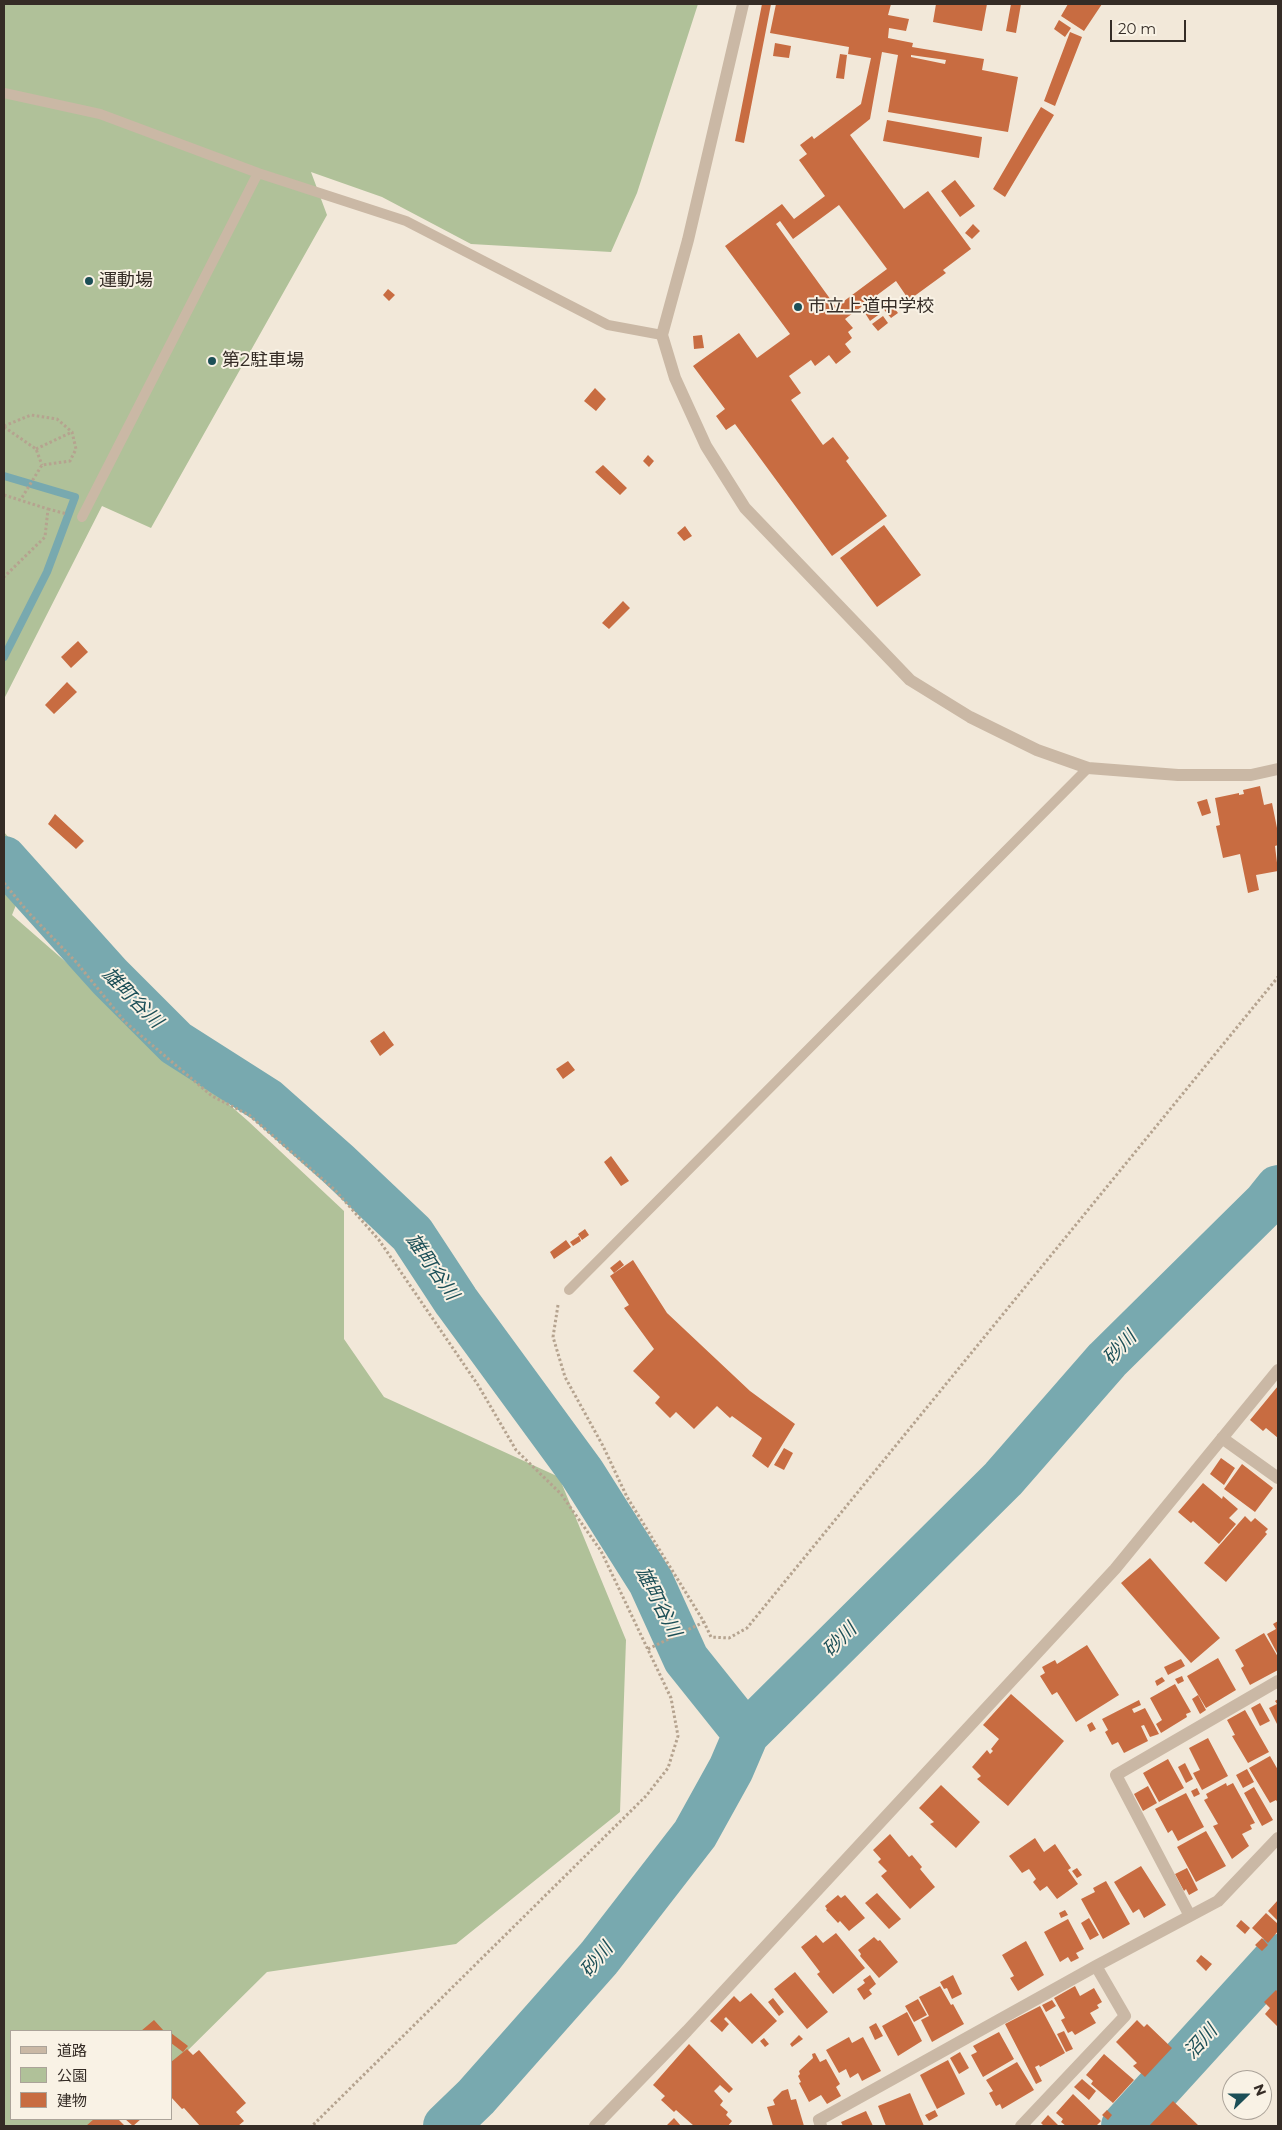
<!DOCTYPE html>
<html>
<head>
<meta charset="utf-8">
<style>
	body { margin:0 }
	#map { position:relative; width:1282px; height:2130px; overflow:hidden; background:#f2e8d9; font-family:Montserrat,"Noto Sans JP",sans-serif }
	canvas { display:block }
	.frame { position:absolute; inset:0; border:5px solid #352c26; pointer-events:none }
	.legend { position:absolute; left:10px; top:2030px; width:162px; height:90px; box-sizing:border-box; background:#f9f2e5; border:1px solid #aba399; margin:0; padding:6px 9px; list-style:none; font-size:15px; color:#352c26 }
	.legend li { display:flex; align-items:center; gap:10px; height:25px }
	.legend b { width:25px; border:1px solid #aba399 }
	.north { position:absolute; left:1222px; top:2070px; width:50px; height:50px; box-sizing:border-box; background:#f9f2e5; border:1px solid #aba399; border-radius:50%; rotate:68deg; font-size:14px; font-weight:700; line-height:20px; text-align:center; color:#352c26 }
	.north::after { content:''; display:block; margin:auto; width:18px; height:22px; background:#1c4f57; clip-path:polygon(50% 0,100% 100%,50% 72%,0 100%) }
	.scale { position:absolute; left:1110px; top:20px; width:76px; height:22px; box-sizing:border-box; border:2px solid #352c26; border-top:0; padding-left:6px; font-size:15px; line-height:18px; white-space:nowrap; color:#352c26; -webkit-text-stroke:4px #f9f2e5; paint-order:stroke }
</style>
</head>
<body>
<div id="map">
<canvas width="1282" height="2130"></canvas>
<div class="frame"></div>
<ul class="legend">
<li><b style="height:6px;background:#cab8a5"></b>道路</li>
<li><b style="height:14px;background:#b0c199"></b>公園</li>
<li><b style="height:14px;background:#c86c41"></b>建物</li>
</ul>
<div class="north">N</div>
<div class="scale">20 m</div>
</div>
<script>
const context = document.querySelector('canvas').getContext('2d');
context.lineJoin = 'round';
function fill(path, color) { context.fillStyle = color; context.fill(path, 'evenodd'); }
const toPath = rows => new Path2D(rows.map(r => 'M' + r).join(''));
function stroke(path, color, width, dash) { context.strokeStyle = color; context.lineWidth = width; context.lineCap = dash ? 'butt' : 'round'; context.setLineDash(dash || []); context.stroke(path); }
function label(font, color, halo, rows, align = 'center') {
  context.font = font + ' Montserrat,"Noto Sans JP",sans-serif'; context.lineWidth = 4; context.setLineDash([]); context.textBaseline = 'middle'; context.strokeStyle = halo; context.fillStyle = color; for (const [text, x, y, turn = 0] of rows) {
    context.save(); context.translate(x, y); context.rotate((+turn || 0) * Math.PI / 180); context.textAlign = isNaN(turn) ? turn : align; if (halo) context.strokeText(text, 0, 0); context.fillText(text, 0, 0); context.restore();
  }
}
const green = toPath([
	[4,4,698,4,637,193,611,252,471,244,382,197,311,172,327,215,151,528,102,506,4,699],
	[4,832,32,865,12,915,248,1121,344,1211,344,1339,384,1397,559,1477,626,1640,620,1812,456,1944,267,1972,171,2067,171,2031,11,2031,11,2119,118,2119,111,2126,4,2126]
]);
const stream = toPath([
	[4,476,75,497,47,572,4,657]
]);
const river = toPath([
	[4,859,110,977,176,1043,267,1101,338,1164,412,1234,456,1301,582,1473,651,1582,686,1659,746,1734],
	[446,2126,476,2097,599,1958,695,1834,731,1769,746,1734,1003,1479,1107,1360,1266,1203,1278,1188],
	[1124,2126,1278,1957]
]);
const building = toPath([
	[762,4,771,4,744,143,735,141],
	[776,4,891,4,888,15,909,19,906,31,889,28,888,38,913,43,912,47,984,59,982,70,1018,77,1008,132,888,112,898,55,882,52,870,119,850,135,904,209,928,191,971,249,943,270,946,273,909,300,896,281,845,319,853,328,848,332,852,338,845,344,851,352,836,364,829,355,815,366,811,360,789,376,801,393,791,400,823,445,833,437,849,458,846,461,887,516,832,556,735,424,726,430,716,416,725,409,693,366,739,333,757,358,790,334,725,246,782,204,794,219,825,196,799,160,807,154,800,145,812,136,814,139,861,104,871,58,848,54,849,47,770,33],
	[911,55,946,60,945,64,911,57],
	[839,205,887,269,836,307,776,224,780,221,793,239],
	[936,4,987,4,982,31,933,22],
	[1011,4,1021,4,1016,33,1006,31],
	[1068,4,1102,4,1084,31,1061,16],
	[1059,20,1071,28,1065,37,1054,29],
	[1070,32,1082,37,1055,106,1044,101],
	[775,43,791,46,789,58,773,56],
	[840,54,847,55,844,79,836,78],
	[1041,107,1054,115,1005,197,993,189],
	[887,120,982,137,979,158,883,141],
	[955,180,975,206,960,217,941,191],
	[973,224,980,231,972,239,965,233],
	[388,289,395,295,389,301,383,295],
	[888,300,898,313,891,318,881,306],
	[875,305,881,313,870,321,865,313],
	[883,316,888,323,878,331,872,324],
	[702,335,704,348,694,349,693,336],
	[595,388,606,399,596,411,584,401],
	[648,455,654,461,649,467,643,461],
	[603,465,627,488,620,495,595,472],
	[884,525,921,575,877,607,840,558],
	[685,526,692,536,684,541,677,533],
	[623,601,630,608,609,629,602,623],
	[78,641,88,652,71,668,61,657],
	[67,682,77,692,54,714,45,705],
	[1260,786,1264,805,1272,803,1278,833,1278,845,1275,846,1278,871,1256,875,1259,890,1248,893,1240,854,1223,858,1216,826,1220,825,1215,798,1239,793,1239,795,1244,794,1243,790],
	[1207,799,1211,813,1202,816,1197,802],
	[55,814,84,841,76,849,48,824],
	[384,1031,394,1045,380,1056,370,1041],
	[568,1061,575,1070,563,1079,556,1069],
	[611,1156,629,1181,621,1186,604,1162],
	[585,1229,589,1235,582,1240,578,1234],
	[579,1236,581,1241,573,1246,570,1242],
	[566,1240,571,1247,554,1259,550,1252],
	[620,1260,624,1265,614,1273,610,1268],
	[633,1260,667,1313,750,1391,795,1424,768,1468,752,1456,762,1438,732,1416,730,1418,717,1406,694,1429,676,1412,670,1418,655,1403,660,1397,633,1371,654,1349,624,1308,629,1305,610,1276],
	[1278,1386,1278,1438,1266,1428,1263,1431,1250,1420],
	[784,1448,793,1453,784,1470,774,1465],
	[1221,1458,1235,1468,1224,1485,1210,1474],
	[1242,1464,1273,1488,1255,1512,1224,1489],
	[1203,1483,1222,1499,1223,1496,1238,1509,1229,1518,1236,1524,1219,1544,1193,1521,1191,1523,1178,1512],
	[1245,1516,1251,1522,1255,1518,1268,1529,1265,1532,1267,1534,1226,1582,1204,1563],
	[1150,1558,1220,1638,1191,1663,1121,1583],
	[1278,1621,1278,1655,1267,1634,1276,1629,1273,1624],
	[1264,1633,1278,1657,1278,1670,1250,1685,1241,1668,1244,1666,1235,1650],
	[1087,1645,1119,1695,1076,1722,1057,1692,1052,1695,1040,1676,1045,1673,1042,1667,1055,1660,1057,1664],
	[1218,1658,1236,1690,1206,1708,1187,1676],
	[1181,1659,1185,1666,1168,1675,1164,1667],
	[1182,1676,1184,1681,1178,1684,1175,1679],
	[1162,1677,1165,1681,1157,1686,1155,1681],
	[1175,1684,1191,1712,1186,1714,1187,1717,1161,1733,1156,1724,1162,1720,1150,1698],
	[1011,1694,1064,1741,1008,1806,977,1779,981,1776,972,1767,987,1750,990,1754,993,1751,991,1749,999,1739,983,1725],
	[1198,1695,1206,1710,1200,1714,1192,1699],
	[1278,1699,1278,1726,1269,1708,1277,1704,1275,1701],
	[1139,1700,1141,1705,1132,1709,1134,1713,1145,1708,1159,1734,1150,1737,1144,1725,1141,1726,1148,1741,1124,1753,1118,1742,1112,1745,1105,1732,1108,1730,1102,1719],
	[1260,1703,1270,1721,1260,1726,1251,1708],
	[1245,1710,1269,1752,1248,1763,1232,1736,1235,1735,1227,1720],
	[1092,1722,1096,1729,1090,1732,1087,1725],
	[1208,1738,1228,1776,1202,1790,1193,1773,1200,1770,1189,1748],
	[1270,1756,1278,1770,1278,1803,1276,1800,1270,1803,1249,1768],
	[1168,1759,1184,1788,1159,1802,1143,1773],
	[1185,1763,1193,1779,1186,1783,1178,1767],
	[1247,1769,1254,1782,1243,1788,1236,1775],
	[1226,1783,1227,1786,1233,1783,1255,1823,1250,1825,1252,1829,1242,1834,1249,1846,1232,1859,1213,1826,1218,1824,1204,1800,1208,1798,1206,1794],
	[941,1785,980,1822,956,1848,930,1824,934,1822,919,1808],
	[1148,1786,1157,1803,1143,1811,1134,1794],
	[1254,1787,1273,1820,1262,1826,1244,1793],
	[1197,1788,1200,1794,1194,1797,1191,1791],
	[1186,1793,1204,1827,1178,1841,1172,1830,1168,1833,1155,1809],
	[1206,1831,1226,1866,1196,1882,1177,1847],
	[890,1834,909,1857,912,1855,922,1867,920,1869,935,1887,910,1909,881,1876,887,1871,878,1862,881,1859,873,1850],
	[1035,1838,1044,1852,1055,1844,1071,1868,1068,1870,1078,1884,1057,1899,1047,1886,1040,1891,1033,1882,1036,1879,1029,1869,1022,1873,1009,1856],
	[1141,1866,1166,1905,1144,1918,1139,1909,1133,1913,1114,1882],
	[1077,1868,1082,1875,1077,1878,1072,1871],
	[1187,1868,1198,1890,1189,1895,1186,1889,1184,1891,1175,1874],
	[1106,1881,1130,1924,1103,1939,1081,1899,1095,1892,1093,1888],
	[877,1893,901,1919,889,1929,865,1903],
	[838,1895,841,1898,845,1895,865,1918,849,1931,840,1921,838,1923,826,1910,827,1909,825,1906],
	[1278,1900,1278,1921,1268,1911],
	[1065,1910,1068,1915,1061,1918,1059,1913],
	[1266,1913,1278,1924,1278,1931,1268,1943,1252,1928],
	[1089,1918,1099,1935,1090,1940,1081,1923],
	[1068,1919,1084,1949,1076,1953,1079,1958,1071,1962,1068,1957,1060,1962,1044,1932],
	[1241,1920,1250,1928,1245,1934,1236,1926],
	[836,1933,865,1968,833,1994,817,1974,820,1972,801,1947,816,1935,823,1943],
	[874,1937,878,1941,880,1940,898,1962,879,1978,860,1956,861,1954,858,1950],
	[1262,1938,1268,1945,1262,1951,1255,1945],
	[1026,1941,1044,1975,1018,1991,1010,1978,1014,1976,1002,1955],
	[1201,1955,1212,1964,1206,1971,1196,1961],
	[795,1972,828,2012,807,2029,774,1989],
	[870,1975,876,1984,869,1990,872,1994,864,2000,857,1989,865,1983,863,1980],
	[953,1975,962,1994,952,1999,947,1988,944,1989,940,1982],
	[940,1986,951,2005,953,2004,964,2024,932,2042,921,2020,929,2016,919,1997],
	[1075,1986,1080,1996,1094,1988,1102,2002,1097,2005,1099,2008,1090,2013,1096,2023,1075,2035,1072,2031,1068,2033,1061,2020,1065,2018,1054,1998],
	[1276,1990,1278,1992,1278,2027,1265,2014,1270,2008,1264,2002],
	[751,1993,777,2021,752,2044,726,2017,724,2019,729,2024,722,2032,710,2021,734,1996,740,2002],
	[773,1998,784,2012,779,2016,768,2002],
	[918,1999,927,2015,914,2022,905,2006],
	[1052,2000,1056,2006,1046,2012,1042,2005],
	[1040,2006,1065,2053,1040,2067,1039,2065,1035,2067,1042,2081,1036,2084,1005,2024],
	[907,2012,922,2041,898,2056,882,2026],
	[154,2020,164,2031,141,2031],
	[1137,2020,1144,2027,1147,2024,1172,2048,1145,2077,1133,2066,1137,2063,1116,2042],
	[876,2023,883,2036,875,2040,869,2027],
	[1064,2031,1073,2049,1066,2052,1057,2034],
	[999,2032,1014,2059,983,2077,971,2055,977,2052,973,2046],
	[171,2033,188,2046,183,2052,171,2043],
	[799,2035,803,2039,792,2047,790,2044],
	[849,2037,852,2043,863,2037,881,2071,862,2081,858,2073,850,2078,846,2069,839,2073,826,2050],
	[764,2038,769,2044,765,2047,760,2041],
	[689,2044,733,2089,729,2093,720,2085,714,2091,723,2101,720,2105,728,2112,726,2115,732,2121,728,2126,694,2126,676,2110,674,2112,661,2100,665,2096,653,2085],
	[187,2049,193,2055,199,2050,246,2103,236,2112,244,2121,238,2126,200,2126,184,2108,182,2109,171,2097,171,2062],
	[960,2052,969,2068,959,2074,950,2058],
	[815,2053,820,2062,826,2059,840,2084,836,2087,841,2096,827,2104,821,2095,809,2102,799,2083,801,2082,798,2076,800,2074,799,2071,813,2058,812,2054],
	[1104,2054,1134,2080,1113,2103,1091,2084,1093,2081,1086,2075],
	[948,2060,965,2094,937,2109,920,2075],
	[1017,2062,1034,2090,1002,2109,1000,2104,996,2106,989,2093,993,2091,986,2080],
	[1082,2079,1096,2091,1089,2100,1074,2087],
	[788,2089,791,2100,796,2099,804,2126,773,2126,767,2107,775,2105,773,2100,782,2091],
	[910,2093,924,2126,886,2126,878,2106],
	[1073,2094,1101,2121,1096,2126,1066,2126,1061,2122,1063,2119,1056,2113],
	[1173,2101,1199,2126,1149,2126],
	[935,2110,938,2116,929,2121,925,2115],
	[1107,2110,1112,2115,1108,2120,1102,2115],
	[866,2111,873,2126,843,2126,841,2122],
	[1048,2115,1059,2126,1044,2126,1041,2123],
	[674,2118,681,2126,663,2126,667,2125],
	[94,2119,118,2119,125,2126,86,2126],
	[125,2119,141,2119,133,2126]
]);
const path = toPath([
	[4,426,31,415,57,419,72,432,76,449,70,461,42,465,21,499],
	[4,427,36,449,42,465],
	[36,449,72,432],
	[4,495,48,509,45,537,4,577],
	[48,509,67,514],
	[4,883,28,912,77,963,125,1022,212,1096,249,1115,335,1190,379,1240,478,1385,516,1450,561,1494,601,1551,671,1698,678,1736,668,1768,646,1796,312,2126],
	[558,1305,553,1337,565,1377,603,1446,627,1497,704,1622,711,1637,729,1638,747,1628,1278,977],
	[648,1649,704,1622]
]);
const lane = toPath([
	[4,93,100,114,258,173,406,221,608,325,662,335],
	[82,517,258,173],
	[569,1290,1088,768]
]);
const street = toPath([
	[743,4,688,240,662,335,675,378,706,446,745,508,910,680,970,717,1037,750,1088,768,1178,775,1251,775,1278,769],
	[1222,1438,1278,1478],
	[1190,1916,1116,1775,1278,1681],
	[595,2126,687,2031,1115,1569,1278,1370],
	[821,2126,819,2120,1096,1966,1218,1901,1278,1838],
	[1021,2126,1125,2016,1096,1966]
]);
const markers = [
	[89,281,5,"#1c4f57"],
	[798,307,5,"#1c4f57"],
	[212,361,5,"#1c4f57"]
];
const poiNames = [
	["運動場",99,281],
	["市立上道中学校",808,307],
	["第2駐車場",222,361]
];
const waterNames = [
	["雄町谷川",132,998,45],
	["雄町谷川",432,1267,55],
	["砂川",1120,1348,-46],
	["雄町谷川",658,1602,63],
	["砂川",840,1640,-45],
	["砂川",597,1960,-50],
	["沼川",1201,2042,-48]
];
fill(green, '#b0c199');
stroke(stream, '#78a9af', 8);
stroke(river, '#78a9af', 46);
fill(building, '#c86c41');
stroke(path, '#b5a38f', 3, [2.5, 2.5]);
stroke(lane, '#cab8a5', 10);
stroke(street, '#cab8a5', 12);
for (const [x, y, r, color] of markers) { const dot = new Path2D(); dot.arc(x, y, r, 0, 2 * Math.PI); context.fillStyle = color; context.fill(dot); stroke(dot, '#f9f2e5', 2); }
label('18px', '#352c26', '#f9f2e5', poiNames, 'left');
label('italic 19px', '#1c4f57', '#f9f2e5', waterNames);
</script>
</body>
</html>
